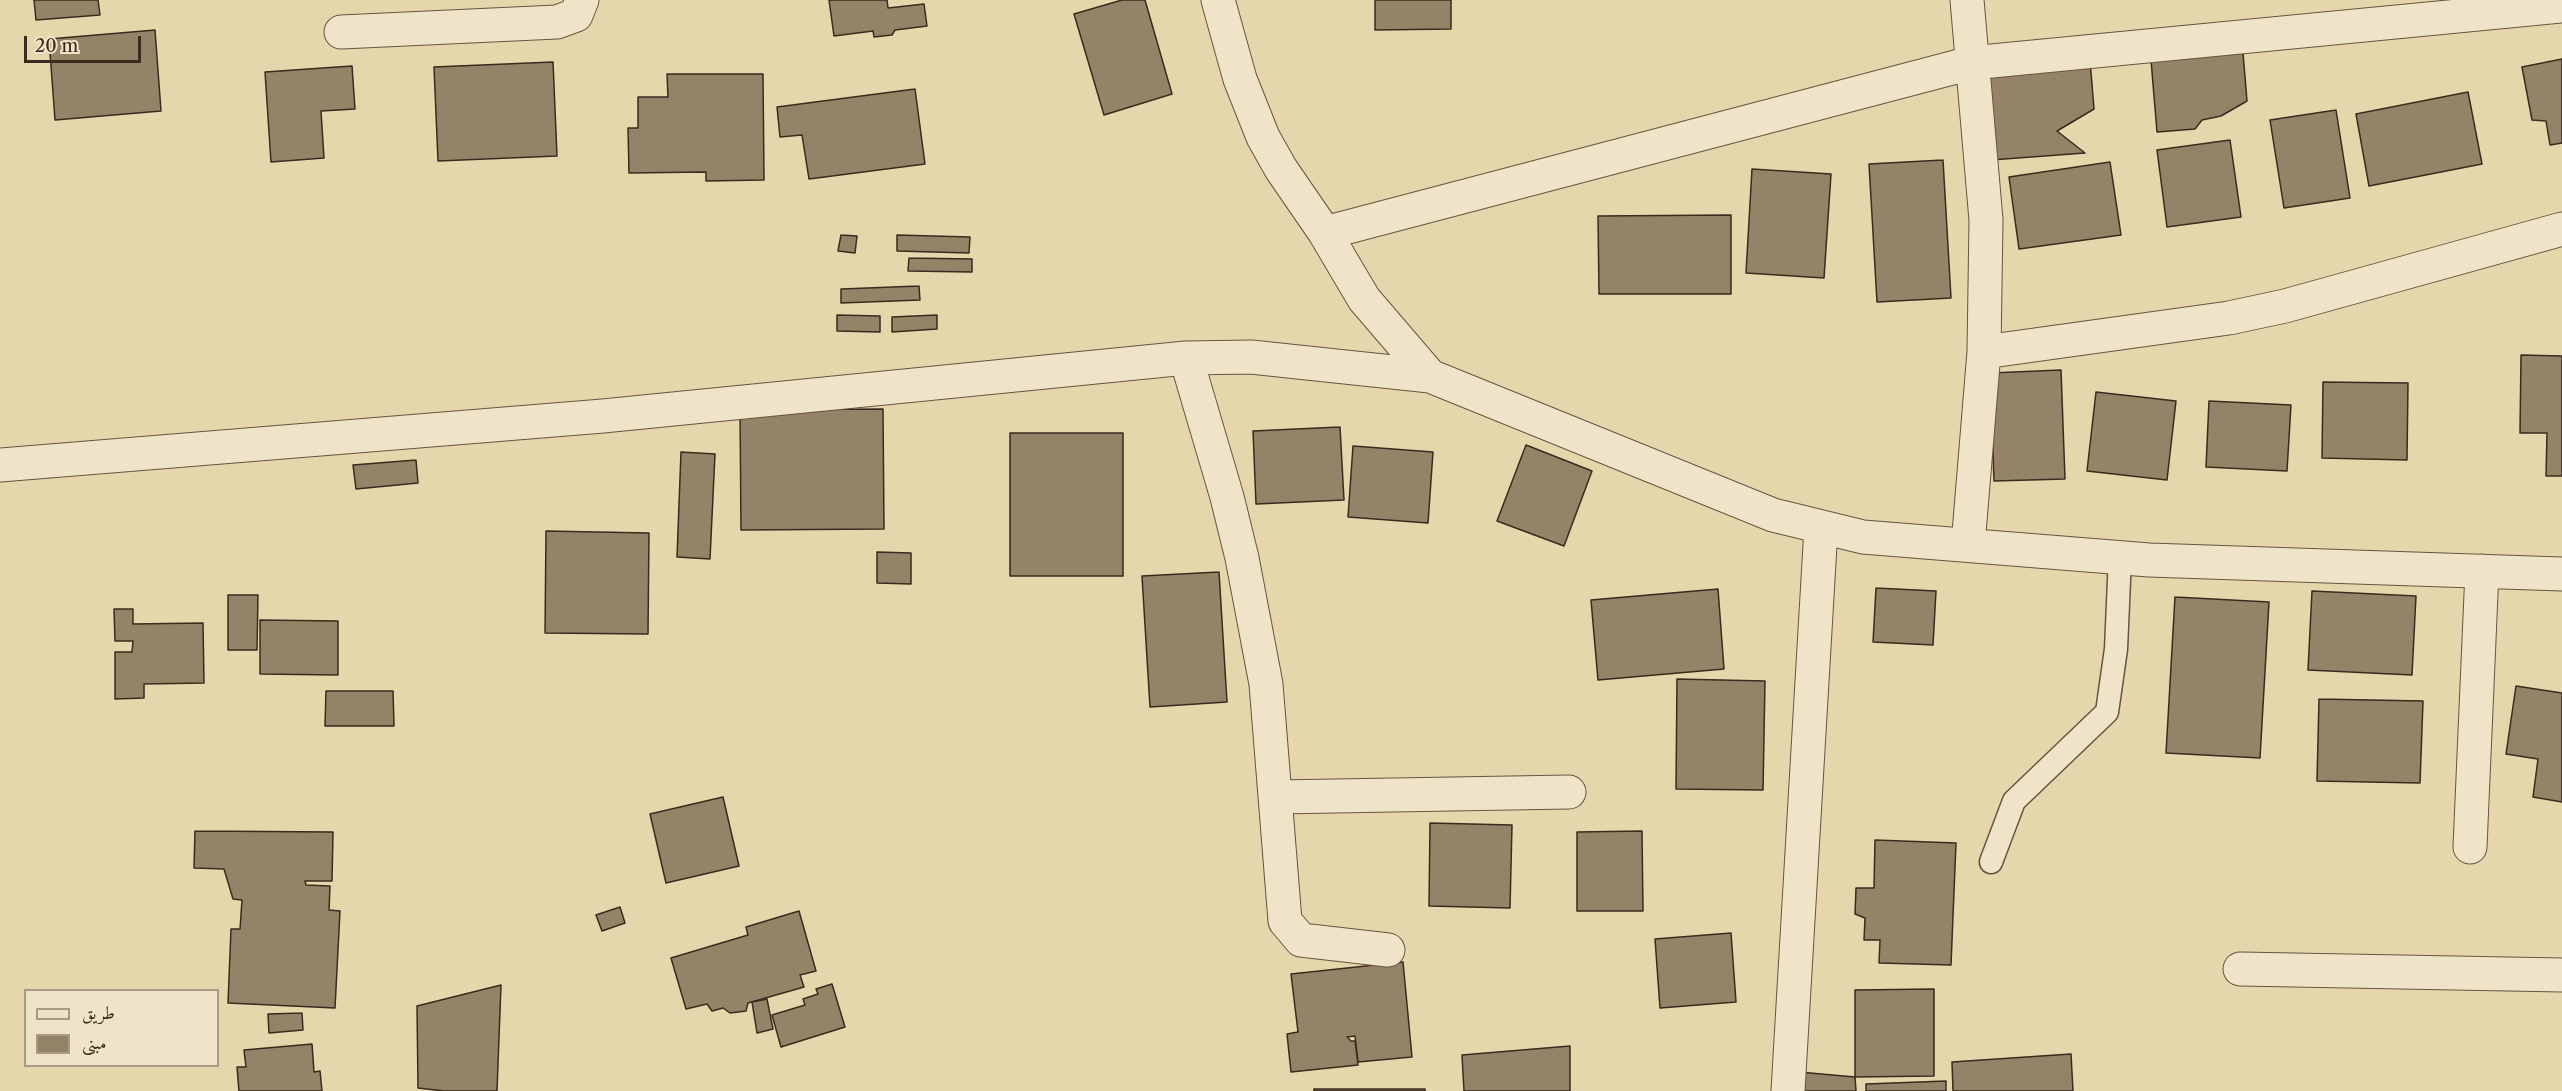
<!DOCTYPE html>
<html>
<head>
<meta charset="utf-8">
<style>
	body { margin:0 }
	#map { position:relative; width:2562px; height:1091px; overflow:hidden; background:#e6d6ab; font-family:"Libre Caslon Text",Amiri,serif }
	canvas { display:block }
	.legend { position:absolute; left:24px; top:989px; width:195px; height:78px; box-sizing:border-box; background:#efe4c8; border:2px solid #a89984; margin:0; padding:8px 10px; list-style:none; font-size:18px; color:#3d291e }
	.legend li { display:flex; align-items:center; gap:12px; height:30px }
	.legend b { width:30px; border:2px solid #a89984 }
	.scale { position:absolute; left:24px; top:36px; width:117px; height:27px; box-sizing:border-box; border:3px solid #3d291e; border-top:0; padding-left:8px; font-size:18px; line-height:21px; white-space:nowrap; color:#3d291e; -webkit-text-stroke:4px #efe4c8; paint-order:stroke }
</style>
</head>
<body>
<div id="map">
<canvas width="2562" height="1091"></canvas>
<ul class="legend">
<li><b style="height:8px;background:#efe4c8"></b>طريق</li>
<li><b style="height:16px;background:#958367"></b>مبنى</li>
</ul>
<div class="scale">20 m</div>
</div>
<script>
const context = document.querySelector('canvas').getContext('2d');
context.lineJoin = 'round';
function fill(path, color) { context.fillStyle = color; context.fill(path, 'evenodd'); }
const toPath = rows => new Path2D(rows.map(r => 'M' + r).join(''));
function stroke(path, color, width, dash) { context.strokeStyle = color; context.lineWidth = width; context.lineCap = dash ? 'butt' : 'round'; context.setLineDash(dash || []); context.stroke(path); }
const building = toPath([
	[34,0,98,0,100,15,36,20,34,0],
	[829,0,887,0,888,8,924,4,927,26,895,30,892,35,874,37,873,31,834,36,829,0],
	[1122,0,1145,0,1172,94,1104,115,1074,14,1122,0],
	[1375,0,1451,0,1451,29,1375,30,1375,0],
	[155,30,161,111,55,120,49,39,155,30],
	[2243,53,2247,101,2221,116,2202,120,2195,129,2157,132,2151,60,2243,53],
	[2562,59,2562,143,2550,145,2546,121,2532,120,2522,67,2562,59],
	[2090,60,2094,109,2057,131,2085,153,1991,160,1984,69,2090,60],
	[553,62,557,156,438,161,434,67,553,62],
	[352,66,355,109,321,111,324,158,271,162,265,72,352,66],
	[667,74,763,74,764,180,706,181,706,172,629,173,628,128,638,128,638,97,668,97,667,74],
	[915,89,925,164,809,179,802,135,780,137,777,107,915,89],
	[2468,92,2482,164,2369,186,2356,114,2468,92],
	[2336,110,2350,198,2284,208,2270,120,2336,110],
	[2230,140,2241,217,2167,227,2157,150,2230,140],
	[1943,160,1951,298,1877,302,1869,164,1943,160],
	[2110,162,2121,235,2019,249,2009,177,2110,162],
	[1752,169,1831,174,1824,278,1746,273,1752,169],
	[1731,215,1731,294,1599,294,1598,216,1731,215],
	[841,235,857,236,855,253,838,251,841,235],
	[897,235,970,237,969,253,897,251,897,235],
	[909,258,972,259,972,272,908,271,909,258],
	[919,286,920,300,841,303,841,289,919,286],
	[837,315,880,316,880,332,837,331,837,315],
	[937,315,937,329,892,332,892,317,937,315],
	[2521,355,2562,356,2562,476,2546,476,2547,433,2520,433,2521,355],
	[2061,370,2065,479,1994,481,1990,373,2061,370],
	[2323,382,2408,383,2407,460,2322,458,2323,382],
	[2096,392,2176,401,2167,480,2087,471,2096,392],
	[2209,401,2291,405,2287,471,2206,467,2209,401],
	[883,409,884,529,741,530,740,410,883,409],
	[1340,427,1344,500,1256,504,1253,431,1340,427],
	[1010,433,1123,433,1123,576,1010,576,1010,433],
	[1526,445,1592,471,1564,546,1497,521,1526,445],
	[1353,446,1433,452,1428,523,1348,517,1353,446],
	[681,452,715,454,710,559,677,557,681,452],
	[416,460,418,483,356,489,353,465,416,460],
	[546,531,649,533,648,634,545,633,546,531],
	[877,552,911,553,911,584,877,583,877,552],
	[1219,572,1227,702,1150,707,1142,576,1219,572],
	[1876,588,1936,591,1933,645,1873,642,1876,588],
	[1718,589,1724,669,1598,680,1591,600,1718,589],
	[2312,591,2416,596,2412,675,2308,670,2312,591],
	[228,595,258,595,257,650,228,650,228,595],
	[2175,597,2269,602,2260,758,2166,753,2175,597],
	[114,609,133,609,133,624,203,623,204,683,144,684,144,698,115,699,115,652,132,652,133,641,115,641,114,609],
	[260,620,338,621,338,675,260,674,260,620],
	[1677,679,1765,681,1763,790,1676,789,1677,679],
	[2516,686,2562,693,2562,802,2533,797,2538,759,2506,754,2516,686],
	[326,691,393,691,394,726,325,726,326,691],
	[2319,699,2423,701,2420,783,2317,781,2319,699],
	[723,797,739,866,666,883,650,814,723,797],
	[1430,823,1512,825,1510,908,1429,906,1430,823],
	[195,831,333,832,332,881,305,881,306,885,330,886,329,910,340,911,335,1008,228,1003,231,929,240,929,242,900,233,899,224,869,194,868,195,831],
	[1642,831,1643,911,1577,911,1577,832,1642,831],
	[1875,840,1956,843,1951,965,1879,963,1880,940,1864,940,1865,918,1855,914,1856,888,1874,888,1875,840],
	[620,907,625,923,602,931,596,915,620,907],
	[799,911,816,971,800,975,804,987,748,1003,746,1011,730,1013,723,1008,712,1011,707,1004,686,1009,671,958,748,935,746,927,799,911],
	[1731,933,1736,1002,1660,1008,1655,939,1731,933],
	[1403,962,1412,1057,1358,1062,1355,1036,1347,1037,1351,1041,1355,1041,1358,1065,1291,1072,1287,1034,1298,1032,1291,974,1403,962],
	[832,984,845,1027,781,1047,772,1015,805,1005,803,999,818,994,816,989,832,984],
	[501,985,497,1091,444,1091,418,1088,417,1006,501,985],
	[1934,989,1934,1076,1855,1077,1855,990,1934,989],
	[767,999,773,1029,757,1033,752,1002,767,999],
	[302,1013,303,1030,269,1033,268,1014,302,1013],
	[312,1044,314,1072,320,1071,322,1091,239,1091,237,1067,246,1067,244,1050,312,1044],
	[1570,1046,1570,1091,1464,1091,1462,1055,1570,1046],
	[2071,1054,2073,1091,1953,1091,1952,1062,2071,1054],
	[1799,1072,1855,1077,1856,1091,1799,1091,1799,1072],
	[1946,1081,1946,1091,1866,1091,1866,1084,1946,1081],
	[1314,1089,1425,1089,1425,1091,1314,1091,1314,1089]
]);
const lane = toPath([
	[1991,862,2014,801,2107,712,2116,649,2120,557]
]);
const street = toPath([
	[1218,0,1240,79,1263,137,1281,169,1325,233,1364,299,1430,376],
	[1967,0,1986,220,1984,352,1968,545],
	[341,32,557,22,576,15,582,0],
	[1325,233,1971,63,2562,6],
	[1984,352,2229,318,2285,306,2562,229],
	[1186,358,1227,497,1242,558,1266,684,1285,921,1301,940,1388,950],
	[0,465,603,416,1186,358,1251,357,1430,376,1773,515,1863,537,2149,560,2562,574],
	[1276,797,1569,792],
	[2470,847,2482,571],
	[2240,969,2562,975],
	[1788,1091,1821,528]
]);
fill(building, '#958367');
stroke(building, '#3d291e', 1.5);
stroke(lane, '#675441', 25);
stroke(street, '#675441', 35);
stroke(lane, '#efe4c8', 22);
stroke(street, '#efe4c8', 33);
</script>
</body>
</html>
